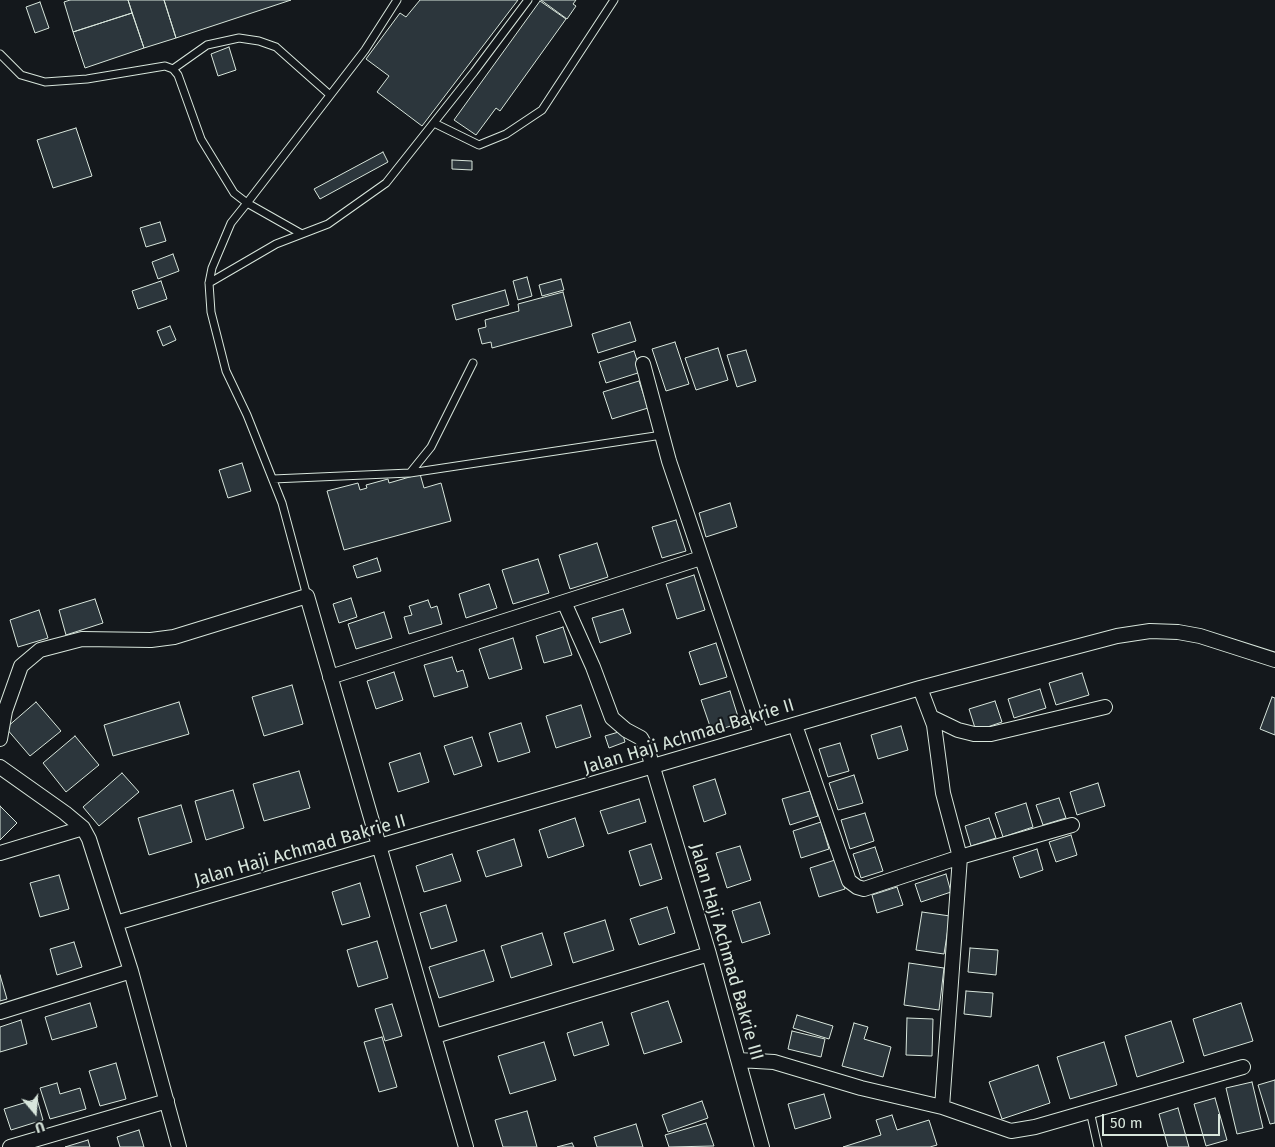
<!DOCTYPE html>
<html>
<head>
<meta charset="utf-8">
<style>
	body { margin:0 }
	#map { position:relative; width:1275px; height:1147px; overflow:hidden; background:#14181c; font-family:"Fira Sans",sans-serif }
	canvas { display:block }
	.north { position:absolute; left:10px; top:1087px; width:50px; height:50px; -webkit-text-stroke:4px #14181c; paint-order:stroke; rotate:162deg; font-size:14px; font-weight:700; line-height:20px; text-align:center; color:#d8e6dc }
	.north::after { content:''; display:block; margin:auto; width:18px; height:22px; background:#d8e6dc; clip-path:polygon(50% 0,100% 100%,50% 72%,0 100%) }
	.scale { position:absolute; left:1102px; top:1114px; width:118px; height:22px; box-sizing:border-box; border:2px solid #d8e6dc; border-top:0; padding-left:6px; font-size:15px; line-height:18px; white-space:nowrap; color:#d8e6dc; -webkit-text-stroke:4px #14181c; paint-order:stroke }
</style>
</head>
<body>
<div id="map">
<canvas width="1275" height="1147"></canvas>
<div class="north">U</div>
<div class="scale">50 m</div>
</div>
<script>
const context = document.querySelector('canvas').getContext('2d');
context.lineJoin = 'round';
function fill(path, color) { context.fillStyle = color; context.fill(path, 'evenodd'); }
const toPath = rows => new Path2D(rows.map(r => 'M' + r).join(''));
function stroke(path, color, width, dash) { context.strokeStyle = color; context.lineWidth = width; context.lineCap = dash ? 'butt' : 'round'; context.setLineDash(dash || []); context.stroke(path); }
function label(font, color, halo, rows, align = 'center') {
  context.font = font + ' "Fira Sans",sans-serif'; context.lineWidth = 4; context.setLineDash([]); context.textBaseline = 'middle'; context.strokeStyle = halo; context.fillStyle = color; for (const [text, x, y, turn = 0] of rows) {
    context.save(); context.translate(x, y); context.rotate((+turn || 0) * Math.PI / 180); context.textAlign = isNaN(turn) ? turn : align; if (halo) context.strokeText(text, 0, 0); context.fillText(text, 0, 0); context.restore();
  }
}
const building = toPath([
	[70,0,128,0,132,13,73,32,64,2,70,0],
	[128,0,164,0,176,38,144,48,128,0],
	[164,0,291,0,176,38,164,0],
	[420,0,518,0,422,126,377,92,389,76,366,59,400,13,406,17,420,0],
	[541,0,576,0,573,4,576,6,567,19,541,0],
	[540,1,566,19,500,111,496,108,476,135,454,120,540,1],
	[40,2,49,28,35,33,26,7,40,2],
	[132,13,144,48,85,68,73,32,132,13],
	[229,47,236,70,218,76,211,54,229,47],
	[76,128,92,176,53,188,37,140,76,128],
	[383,152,388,162,320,199,314,189,383,152],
	[452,160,472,161,472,170,452,169,452,160],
	[160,222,166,241,146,247,140,228,160,222],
	[173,254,179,271,158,279,152,262,173,254],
	[527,277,532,296,518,300,513,281,527,277],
	[561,279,564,290,542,296,539,285,561,279],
	[161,281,167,299,138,309,132,291,161,281],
	[505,290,509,305,456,320,452,305,505,290],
	[563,292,572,326,492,348,491,342,482,344,478,329,486,327,485,320,519,311,518,304,563,292],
	[630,322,636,341,598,353,592,334,630,322],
	[170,326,176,340,163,346,157,331,170,326],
	[675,342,689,384,666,391,652,349,675,342],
	[718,348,728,380,696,390,685,358,718,348],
	[746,350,756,381,737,387,727,355,746,350],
	[634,351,641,372,606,383,599,362,634,351],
	[639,381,648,408,612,419,603,392,639,381],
	[242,463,251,491,228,498,219,470,242,463],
	[420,474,424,488,441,483,451,521,344,550,327,491,358,483,360,490,367,488,366,485,388,479,389,483,420,474],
	[730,503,737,527,706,537,699,513,730,503],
	[676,520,686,551,662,558,652,527,676,520],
	[597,543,608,577,570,589,559,555,597,543],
	[377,558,381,571,357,578,353,566,377,558],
	[538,559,549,593,513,604,502,570,538,559],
	[694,575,705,610,677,619,666,584,694,575],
	[489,584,497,608,466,618,459,594,489,584],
	[351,598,357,617,339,623,333,604,351,598],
	[95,599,103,623,66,635,59,610,95,599],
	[428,600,431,608,437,606,442,624,409,634,404,617,412,615,409,606,428,600],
	[623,609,631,633,600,643,592,618,623,609],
	[39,610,48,638,18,647,10,620,39,610],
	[384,612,392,638,356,649,348,624,384,612],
	[563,627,572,655,544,663,536,636,563,627],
	[513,638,522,669,489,679,479,649,513,638],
	[716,643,727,677,700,685,689,652,716,643],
	[452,657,457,672,463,670,468,687,434,697,424,665,452,657],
	[394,672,403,700,376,709,367,681,394,672],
	[1082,673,1089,695,1056,705,1049,683,1082,673],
	[292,685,303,724,264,736,252,697,292,685],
	[1040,689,1046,708,1014,718,1008,699,1040,689],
	[730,691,740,723,712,732,701,700,730,691],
	[1272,697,1275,698,1275,735,1260,729,1272,697],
	[995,701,1002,722,976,731,969,709,995,701],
	[36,702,61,731,30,756,6,728,36,702],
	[179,702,189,734,113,756,104,725,179,702],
	[581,705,591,737,556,748,546,716,581,705],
	[521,723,530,752,498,762,489,733,521,723],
	[901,726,908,750,878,759,871,735,901,726],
	[622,731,625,742,609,748,605,736,622,731],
	[75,736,99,765,66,792,43,763,75,736],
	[472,737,482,766,454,775,444,746,472,737],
	[840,743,849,771,828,777,819,749,840,743],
	[420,753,429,782,398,792,389,763,420,753],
	[299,771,310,808,264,821,253,784,299,771],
	[122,773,139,792,99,826,83,807,122,773],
	[854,775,863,803,838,810,829,783,854,775],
	[715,779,726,814,704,822,693,786,715,779],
	[1098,783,1105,806,1077,815,1070,792,1098,783],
	[233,790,244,828,206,840,195,801,233,790],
	[810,791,818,816,790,825,782,799,810,791],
	[1059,798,1066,818,1043,825,1036,805,1059,798],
	[639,799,646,822,608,834,600,811,639,799],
	[1026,803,1033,827,1003,837,995,813,1026,803],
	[181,805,192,842,149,855,138,818,181,805],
	[0,806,17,823,0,840,0,806],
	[865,813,874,841,850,849,841,820,865,813],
	[575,818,584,846,548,858,539,830,575,818],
	[989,818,996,838,971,846,965,826,989,818],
	[821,822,829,849,801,858,793,831,821,822],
	[1071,835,1077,855,1056,862,1049,842,1071,835],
	[514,839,522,866,486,877,477,851,514,839],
	[651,844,662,879,640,886,629,851,651,844],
	[740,846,751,880,727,888,716,853,740,846],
	[875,847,883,871,861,878,853,854,875,847],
	[1037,849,1043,870,1020,878,1013,857,1037,849],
	[452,854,461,881,424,892,416,866,452,854],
	[835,860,845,889,819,897,810,868,835,860],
	[946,874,951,892,921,902,915,884,946,874],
	[59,875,69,909,40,917,30,883,59,875],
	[360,883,370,917,342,925,332,892,360,883],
	[897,887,903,905,877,913,872,895,897,887],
	[760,902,770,934,742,943,732,911,760,902],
	[446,905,457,941,431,949,420,913,446,905],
	[667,907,675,933,639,945,630,919,667,907],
	[922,912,950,916,944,954,916,950,922,912],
	[605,920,614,950,573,963,564,933,605,920],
	[542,933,552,965,511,978,501,946,542,933],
	[377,941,388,978,358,987,347,950,377,941],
	[74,942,82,967,57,975,50,949,74,942],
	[970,948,998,950,996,975,968,972,970,948],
	[484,950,494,981,439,998,429,967,484,950],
	[909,963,944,968,939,1010,904,1005,909,963],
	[0,975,7,999,0,1001,0,975],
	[966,991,993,993,991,1017,964,1014,966,991],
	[668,1001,682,1042,644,1054,631,1013,668,1001],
	[90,1003,97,1027,52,1040,45,1017,90,1003],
	[1241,1003,1253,1041,1204,1056,1193,1019,1241,1003],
	[392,1004,402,1036,385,1041,375,1009,392,1004],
	[797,1015,833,1026,829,1039,793,1028,797,1015],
	[907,1018,933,1019,932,1056,906,1055,907,1018],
	[21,1020,27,1044,0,1052,0,1027,21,1020],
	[1171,1021,1184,1062,1137,1077,1125,1036,1171,1021],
	[602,1022,609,1045,574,1056,567,1033,602,1022],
	[854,1023,868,1027,864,1039,891,1047,883,1077,842,1066,854,1023],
	[792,1031,825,1039,821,1057,788,1049,792,1031],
	[382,1037,397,1087,379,1092,364,1042,382,1037],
	[544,1042,556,1080,510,1094,498,1056,544,1042],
	[1104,1042,1117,1085,1070,1099,1057,1057,1104,1042],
	[116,1063,126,1099,100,1106,89,1071,116,1063],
	[1038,1065,1050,1103,1002,1119,989,1082,1038,1065],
	[1275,1080,1275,1123,1270,1124,1258,1085,1275,1080],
	[1252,1082,1263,1128,1237,1134,1226,1088,1252,1082],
	[57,1083,60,1094,80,1088,86,1109,50,1119,40,1088,57,1083],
	[824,1094,831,1118,795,1129,788,1104,824,1094],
	[1215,1098,1227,1140,1206,1146,1194,1104,1215,1098],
	[37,1099,43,1120,11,1130,4,1109,37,1099],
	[702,1101,708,1118,668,1132,662,1115,702,1101],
	[1178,1108,1189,1147,1168,1147,1159,1114,1178,1108],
	[527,1111,537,1147,503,1147,495,1120,527,1111],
	[892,1115,897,1130,929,1120,937,1145,930,1147,843,1147,881,1135,876,1120,892,1115],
	[706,1123,714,1146,669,1147,665,1135,706,1123],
	[636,1124,643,1147,597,1147,594,1137,636,1124],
	[139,1130,144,1147,120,1147,117,1137,139,1130],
	[88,1140,90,1147,65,1147,88,1140],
	[572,1143,574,1147,557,1147,572,1143]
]);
const lane = toPath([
	[0,54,21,75,45,82,87,79,165,66,173,69,178,75,201,139,234,193,247,203,231,223,212,268,209,283,211,312,226,371,247,415,282,503,307,596],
	[173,69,207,45,239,38,259,41,276,47,330,95],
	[434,123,479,145,506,134,542,110,614,0],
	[300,233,247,203,365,50,397,0],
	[209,283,276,244,328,224,386,183,474,72,528,0],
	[410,473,662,435],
	[273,479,410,473,431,447,473,363],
	[1090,1111,1098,1147]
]);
const street = toPath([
	[643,364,669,461,761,734],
	[564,602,593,667,612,718,626,730,641,738,648,751,709,954,762,1147],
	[330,677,701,558],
	[920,688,934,725,943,793,960,857,942,1107],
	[931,717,958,730,974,734,991,734,1105,707],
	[795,725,849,881,857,887,864,889,960,857,1072,825],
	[0,739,5,711,21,666,40,650,82,639,151,640,174,637,307,596,466,1147],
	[0,767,65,813,83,828,89,839,131,971,179,1147],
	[0,853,83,828],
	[116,923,920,688,1117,636,1150,631,1178,632,1200,636,1275,660],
	[0,1012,131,971],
	[435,1036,709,954],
	[739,1060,774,1062,861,1088,942,1107,1011,1131,1035,1127,1243,1067],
	[10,1147,167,1101]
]);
const streetNames = [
	["Jalan Haji Achmad Bakrie II",689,737,-17],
	["Jalan Haji Achmad Bakrie II",300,851,-16],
	["Jalan Haji Achmad Bakrie III",726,952,74]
];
fill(building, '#2c363c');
stroke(building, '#d8e6dc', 1);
stroke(lane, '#d8e6dc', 9);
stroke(street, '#d8e6dc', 16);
stroke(lane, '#14181c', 7);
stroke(street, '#14181c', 14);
label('18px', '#d8e6dc', '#14181c', streetNames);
</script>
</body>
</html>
